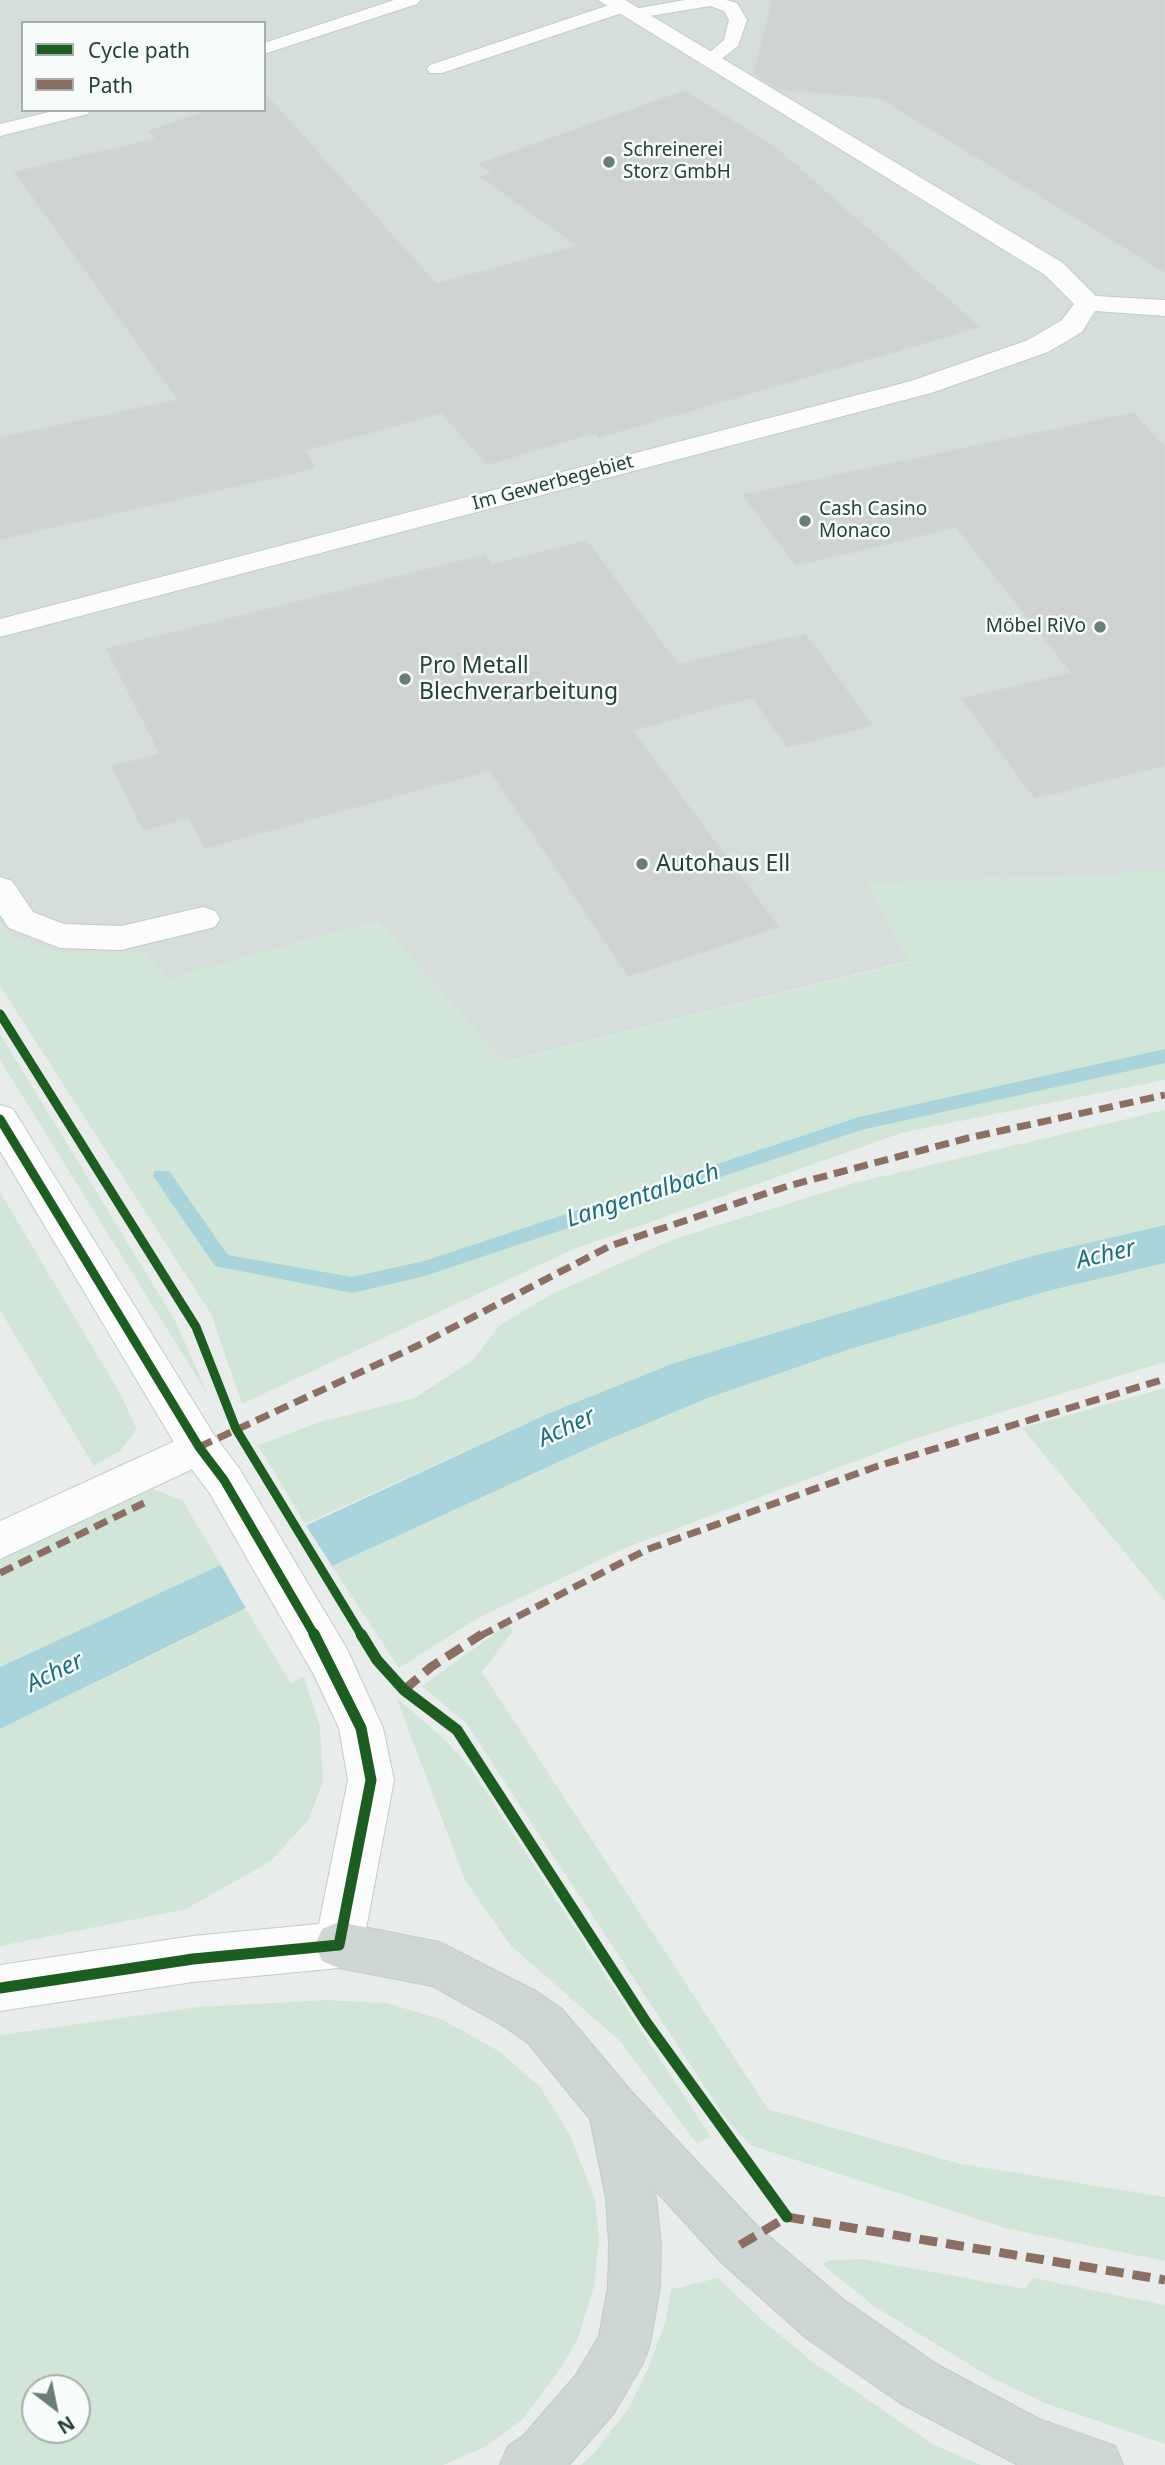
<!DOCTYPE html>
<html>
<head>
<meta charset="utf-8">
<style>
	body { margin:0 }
	#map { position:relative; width:1165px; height:2465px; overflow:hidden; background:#e8edeb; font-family:"Noto Sans",sans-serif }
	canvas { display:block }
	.legend { position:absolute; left:21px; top:21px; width:245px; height:91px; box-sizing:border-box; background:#f7fbf9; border:2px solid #a3b1ad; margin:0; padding:9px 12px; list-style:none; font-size:21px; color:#24423a }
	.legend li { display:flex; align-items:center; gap:14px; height:35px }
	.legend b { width:35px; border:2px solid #a3b1ad }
	.north { position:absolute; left:21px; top:2374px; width:70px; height:70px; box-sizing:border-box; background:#f7fbf9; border:2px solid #a3b1ad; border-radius:50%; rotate:148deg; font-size:19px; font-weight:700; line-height:28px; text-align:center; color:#24423a }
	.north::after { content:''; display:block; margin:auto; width:24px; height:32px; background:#697e78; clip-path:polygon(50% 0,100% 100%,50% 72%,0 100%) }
</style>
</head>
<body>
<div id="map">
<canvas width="1165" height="2465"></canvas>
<ul class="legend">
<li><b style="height:9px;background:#1b5e20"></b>Cycle path</li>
<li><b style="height:9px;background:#8d6e63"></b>Path</li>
</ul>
<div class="north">N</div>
</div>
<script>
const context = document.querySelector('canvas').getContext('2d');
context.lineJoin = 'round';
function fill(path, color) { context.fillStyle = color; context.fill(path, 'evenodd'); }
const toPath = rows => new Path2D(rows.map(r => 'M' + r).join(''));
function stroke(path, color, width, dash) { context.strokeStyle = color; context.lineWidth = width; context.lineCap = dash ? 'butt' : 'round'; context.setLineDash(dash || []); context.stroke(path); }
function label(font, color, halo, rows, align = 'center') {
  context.font = font + ' "Noto Sans",sans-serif'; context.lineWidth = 5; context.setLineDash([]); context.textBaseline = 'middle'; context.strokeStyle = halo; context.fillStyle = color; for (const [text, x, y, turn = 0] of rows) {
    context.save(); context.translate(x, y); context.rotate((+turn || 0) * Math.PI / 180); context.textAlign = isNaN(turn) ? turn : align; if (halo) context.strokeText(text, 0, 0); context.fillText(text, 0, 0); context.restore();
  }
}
const built = toPath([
	[0,0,1165,0,1165,873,868,884,910,961,504,1062,378,921,168,980,145,952,62,954,13,937,0,942],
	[23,23,264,23,264,110,23,110]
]);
const green = toPath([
	[1165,873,1165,1080,901,1133,574,1249,242,1404,211,1314,0,986,0,922,13,937,62,954,145,952,168,979,378,921,505,1062,909,962,867,884],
	[0,1034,176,1322,208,1395,0,1060],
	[1165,1110,1165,1225,1032,1256,674,1363,547,1414,305,1524,258,1445,320,1422,415,1398,474,1359,500,1325,550,1295,674,1239,854,1183],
	[0,1192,120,1393,137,1429,120,1451,94,1466,0,1310],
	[1165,1263,1165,1362,917,1438,625,1548,478,1618,399,1668,332,1566,600,1443,708,1398,847,1350,1048,1291],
	[1165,1388,1165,1601,1022,1428],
	[142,1485,182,1500,221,1565,0,1667,0,1555],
	[246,1609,291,1683,304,1677,320,1727,323,1781,309,1819,271,1861,186,1909,0,1946,0,1729],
	[508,1624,513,1631,482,1672,768,2109,961,2164,1165,2197,1165,2261,1008,2229,750,2145,728,2122,466,1723,422,1686],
	[396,1697,447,1742,470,1767,710,2136,697,2144,620,2041,511,1946,465,1880],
	[325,2000,387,2003,443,2020,500,2052,540,2087,569,2133,595,2199,599,2239,594,2286,577,2341,554,2378,522,2420,483,2448,443,2465,0,2465,0,2035,198,2007],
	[35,2388,77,2388,77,2430,35,2430],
	[862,2259,1025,2289,1033,2278,1165,2305,1165,2444,1045,2403,992,2378,875,2307,823,2265,829,2260],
	[718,2278,763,2321,814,2363,934,2445,981,2465,581,2465,594,2453,628,2409,650,2364,666,2320,671,2289]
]);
const water = toPath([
	[1165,1225,1165,1263,1048,1291,847,1350,708,1398,600,1443,332,1566,0,1729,0,1667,547,1414,674,1363,1032,1256]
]);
const pier = toPath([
	[303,1521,334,1569,248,1612,219,1562]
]);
const stream = toPath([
	[1165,1049,1165,1063,861,1130,425,1276,352,1293,215,1266,153,1176,155,1171,169,1171,228,1255,352,1277,424,1261,859,1117,1165,1049]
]);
const building = toPath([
	[773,0,1165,0,1165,272,880,98,778,89,754,74,773,0],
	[685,91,777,149,979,327,599,437,597,432,488,464,441,413,305,450,315,468,0,539,0,438,178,400,15,172,156,139,149,131,211,110,264,110,264,93,436,284,578,246,481,177,492,173,479,164,685,91],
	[1133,413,1165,448,1165,765,1035,798,962,699,1072,673,956,527,796,565,743,495,1133,413],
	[587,541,678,665,805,634,872,725,787,747,753,697,632,730,778,927,628,976,490,770,205,848,189,817,143,830,112,766,160,754,107,649,485,555,491,565,587,541]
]);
const lane = toPath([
	[394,0,420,0,417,4,264,54,264,43,394,0],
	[685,0,726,0,737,3,747,20,738,46,715,64,709,65,700,60,724,40,729,20,724,11,710,6,632,19,626,18,625,12,442,73,430,73,427,69,430,65,615,3,627,3,628,10,685,0],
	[57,110,90,110,88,114,0,136,0,124,57,110]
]);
const street = toPath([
	[598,0,625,0,1063,263,1096,296,1165,300,1165,316,1095,311,1082,332,1048,352,931,393,0,637,0,619,911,381,1028,340,1062,320,1074,304,1045,275,598,0],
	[0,877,12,881,33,912,64,924,121,926,203,907,215,911,220,919,215,927,121,950,60,948,9,928,0,915,0,877],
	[199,1430,214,1435,220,1447,214,1459,0,1559,0,1521,199,1430]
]);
const secondary = toPath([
	[0,1105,13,1109,214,1435,239,1468,347,1649,383,1728,394,1780,363,1945,356,1961,339,1968,193,1982,0,2011,0,1965,193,1936,319,1924,348,1780,339,1728,314,1675,209,1492,184,1459,0,1151,0,1105]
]);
const primary = toPath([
	[339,1922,439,1942,536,1991,562,2009,631,2091,758,2227,844,2300,938,2365,1039,2419,1115,2446,1123,2465,1018,2465,900,2403,806,2338,722,2263,655,2190,661,2244,660,2287,650,2344,643,2363,614,2413,569,2465,500,2465,508,2446,524,2435,576,2375,599,2336,608,2287,609,2244,606,2198,590,2119,528,2043,502,2025,432,1986,339,1968,322,1961,315,1945,322,1929,339,1922]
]);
const quietFar1 = toPath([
	[199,1447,417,1346,610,1246,788,1186,968,1138,1165,1095],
	[0,1573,144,1503],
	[480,1636,646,1550,878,1466,1165,1379]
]);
const quiet = toPath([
	[404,1690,431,1667,482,1634],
	[740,2245,787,2217,1165,2280]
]);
const cyclewayFar1 = toPath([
	[0,1014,196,1327,236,1429,362,1636],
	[0,1119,199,1447,224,1480,315,1636]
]);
const cycleway = toPath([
	[361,1634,377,1660,404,1690,457,1730,646,2022,787,2217],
	[0,1988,193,1959,339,1945,371,1780,361,1728,314,1634]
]);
const markers = [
	[609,162,7,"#697e78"],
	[805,521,7,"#697e78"],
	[1100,627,7,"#697e78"],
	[405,679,7,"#697e78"],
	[642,864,7,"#697e78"]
];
const farPoinames = [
	["Schreinerei",623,151],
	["Storz GmbH",623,173],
	["Cash Casino",819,510],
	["Monaco",819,532],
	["Möbel RiVo",1086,627,"right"]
];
const farStreetnames = [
	["Im Gewerbegebiet",553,483,-15]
];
const poiNames = [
	["Pro Metall",419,666],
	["Blechverarbeitung",419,692],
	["Autohaus Ell",656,864]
];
const waterNames = [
	["Langentalbach",643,1196,-18],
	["Acher",1106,1255,-13],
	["Acher",567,1428,-25],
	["Acher",55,1673,-26]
];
fill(built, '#d6dedb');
fill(green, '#d1e6d8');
fill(water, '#a9d4db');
fill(pier, '#e8edeb');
fill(stream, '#a9d4db');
fill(building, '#cfd4d2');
stroke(building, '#d1d6d4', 2);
stroke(lane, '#c5cac8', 2);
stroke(street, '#c5cac8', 2);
stroke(secondary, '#c3cbc8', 2);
stroke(primary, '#c3ccc9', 2);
fill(lane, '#fcfcfc');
fill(street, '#fcfcfc');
fill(secondary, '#fcfcfc');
fill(primary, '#cfd7d5');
stroke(quietFar1, '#8d6e63', 7, [14, 7]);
stroke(quiet, '#8d6e63', 9, [18, 9]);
stroke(cyclewayFar1, '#1b5e20', 9);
stroke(cycleway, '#1b5e20', 11);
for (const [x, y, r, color] of markers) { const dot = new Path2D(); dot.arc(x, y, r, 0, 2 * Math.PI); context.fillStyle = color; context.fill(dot); stroke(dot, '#f7fbf9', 2.5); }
label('19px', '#24423a', '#f7fbf9', farPoinames, 'left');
label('19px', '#24423a', '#f7fbf9', farStreetnames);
label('23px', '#24423a', '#f7fbf9', poiNames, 'left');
label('italic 24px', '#1c6f80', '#f7fbf9', waterNames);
</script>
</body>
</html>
